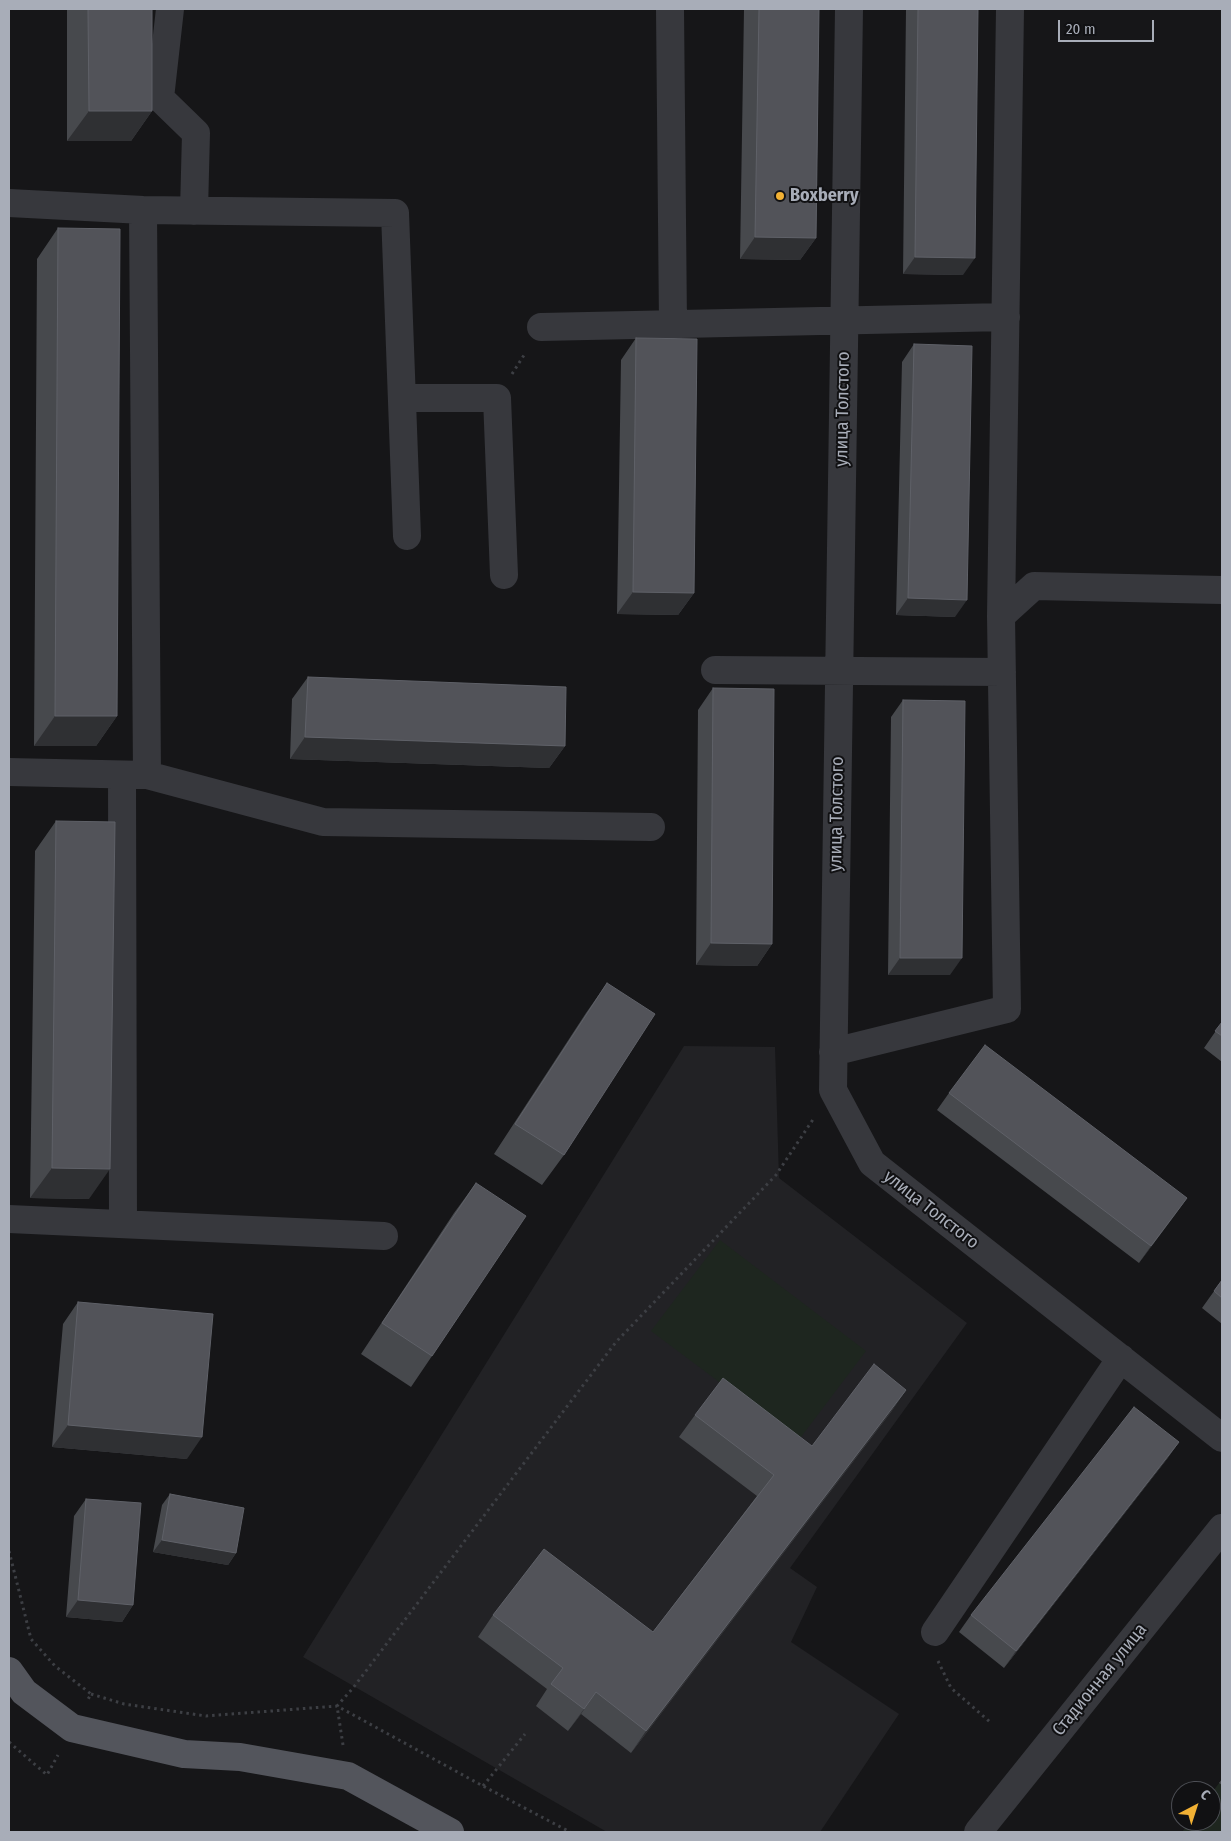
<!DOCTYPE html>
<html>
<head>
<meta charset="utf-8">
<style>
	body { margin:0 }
	#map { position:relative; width:1231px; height:1841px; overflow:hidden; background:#161618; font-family:"Fira Sans Condensed",sans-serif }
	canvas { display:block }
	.frame { position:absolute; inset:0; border:10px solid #a8adb8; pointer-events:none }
	.north { position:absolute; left:1171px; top:1781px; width:50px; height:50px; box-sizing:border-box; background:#111113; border:1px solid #4d4f55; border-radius:50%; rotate:40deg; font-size:14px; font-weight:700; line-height:20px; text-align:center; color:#a8adb8 }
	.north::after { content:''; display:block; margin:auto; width:18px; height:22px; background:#f2b134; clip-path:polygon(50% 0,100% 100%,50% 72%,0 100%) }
	.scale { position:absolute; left:1058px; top:20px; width:96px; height:22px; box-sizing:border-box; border:2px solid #a8adb8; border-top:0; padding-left:6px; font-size:15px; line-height:18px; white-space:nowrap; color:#a8adb8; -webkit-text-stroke:4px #111113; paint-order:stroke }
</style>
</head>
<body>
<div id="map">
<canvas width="1231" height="1841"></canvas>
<div class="frame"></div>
<div class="north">С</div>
<div class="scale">20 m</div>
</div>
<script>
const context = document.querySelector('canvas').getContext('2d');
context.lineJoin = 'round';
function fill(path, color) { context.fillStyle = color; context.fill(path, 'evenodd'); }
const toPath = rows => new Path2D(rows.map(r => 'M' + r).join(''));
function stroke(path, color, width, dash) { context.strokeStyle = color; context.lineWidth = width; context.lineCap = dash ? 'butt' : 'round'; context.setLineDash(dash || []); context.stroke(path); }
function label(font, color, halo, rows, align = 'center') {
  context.font = font + ' "Fira Sans Condensed",sans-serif'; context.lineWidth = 4; context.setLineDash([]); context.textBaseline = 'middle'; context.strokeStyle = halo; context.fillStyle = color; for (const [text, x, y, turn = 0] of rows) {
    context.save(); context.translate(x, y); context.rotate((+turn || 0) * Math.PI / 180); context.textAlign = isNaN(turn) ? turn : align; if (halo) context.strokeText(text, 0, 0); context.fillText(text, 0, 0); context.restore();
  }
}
const built = toPath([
	[684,1046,775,1047,779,1178,967,1323,790,1568,817,1587,791,1642,899,1714,820,1832,607,1832,303,1657]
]);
const green = toPath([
	[720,1240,866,1351,798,1441,651,1331],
	[1222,1779,1222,1832,1182,1832,1191,1821,1211,1821,1211,1794]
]);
const path = toPath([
	[512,374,526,352],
	[9,1551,31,1639,55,1666,91,1694,87,1701],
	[938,1661,951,1688,990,1722],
	[91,1694,124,1704,206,1716,337,1706,483,1786,570,1832],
	[9,1742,47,1775,58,1755],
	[343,1745,337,1706,353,1688,616,1342,776,1175,814,1118],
	[483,1786,525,1734]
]);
const minor = toPath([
	[170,9,160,98,196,133,194,211],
	[670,9,673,325],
	[849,9,833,1090,872,1163,1222,1438],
	[9,203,143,210,395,213,407,536],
	[143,210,147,775],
	[541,327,1006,317],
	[402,398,497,398,504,575],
	[1001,616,1034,586,1222,590],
	[715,670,1002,672],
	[9,772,147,775,323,822,651,827],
	[122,775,123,1224],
	[833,1052,1007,1009,1001,616,1010,9],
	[9,1219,384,1236],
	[935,1632,1121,1358],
	[978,1832,1222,1528]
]);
const major = toPath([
	[9,1671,24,1692,72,1728,184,1754,240,1757,348,1776,450,1832]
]);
const wall = toPath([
	[67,9,152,9,152,111,131,141,67,141],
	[744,9,819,9,816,238,800,260,740,259],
	[906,9,978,9,963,275,903,274],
	[58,228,117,716,96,746,34,746,37,259],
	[636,338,694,593,678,615,617,614,621,360],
	[914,344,955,617,896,615,902,362],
	[308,677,565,746,549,768,290,759,292,699],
	[713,688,772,944,757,966,696,965,698,710],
	[903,700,950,975,888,975,891,717],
	[56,821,89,1199,30,1198,35,851],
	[607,983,564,1155,542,1185,494,1154,586,1013],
	[1222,1022,1222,1062,1204,1048],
	[949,1093,1187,1198,1139,1263,937,1110],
	[476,1183,432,1356,411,1387,361,1354,454,1213],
	[1222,1280,1222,1324,1202,1308],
	[78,1302,187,1459,52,1447,63,1324],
	[906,1390,891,1412,631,1753,581,1714,568,1731,536,1706,547,1689,478,1637,493,1615,653,1632,757,1496,679,1437,695,1415,812,1446],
	[1179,1442,1167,1459,1004,1668,959,1632,971,1615],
	[170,1494,236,1553,228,1565,153,1552,162,1505],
	[86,1499,133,1605,122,1622,66,1617,74,1516],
	[1222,1779,1222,1785,1219,1783]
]);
const shadedWall = toPath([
	[89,111,152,111,131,141,67,141],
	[755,237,816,238,800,260,740,259],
	[915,257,975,258,963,275,903,274],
	[633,592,694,593,678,615,617,614],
	[908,598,967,600,955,617,896,615],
	[55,716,117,716,96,746,34,746],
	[305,737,565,746,549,768,290,759],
	[711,943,772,944,757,966,696,965],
	[900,958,962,958,950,975,888,975],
	[52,1168,110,1169,89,1199,30,1198],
	[1187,1198,1175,1215,1139,1263,1151,1246],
	[906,1390,891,1412,631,1753,646,1731],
	[68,1425,202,1437,187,1459,52,1447],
	[1179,1442,1167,1459,1004,1668,1016,1651],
	[162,1540,236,1553,228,1565,153,1552],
	[78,1600,133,1605,122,1622,66,1617],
	[596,1692,581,1714,568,1731,584,1709]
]);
const building = toPath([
	[88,9,152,9,152,111,89,111,88,9],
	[759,9,819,9,816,238,755,237,759,9],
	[918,9,978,9,975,258,915,257,918,9],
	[58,228,120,229,117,716,55,716,58,228],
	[636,338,697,339,694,593,633,592,636,338],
	[914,344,972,346,967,600,908,598,914,344],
	[308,677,566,687,565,746,305,737,308,677],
	[713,688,774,689,772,944,711,943,713,688],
	[903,700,965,701,962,958,900,958,903,700],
	[56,821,115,822,110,1169,52,1168,56,821],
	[607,983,655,1014,564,1155,515,1124,607,983],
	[1222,1022,1222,1036,1215,1031,1222,1022],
	[985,1045,1187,1198,1151,1246,949,1093,985,1045],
	[476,1183,526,1216,432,1356,382,1323,476,1183],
	[1222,1280,1222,1298,1214,1291,1222,1280],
	[78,1302,213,1314,202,1437,68,1425,78,1302],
	[874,1364,906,1390,646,1731,596,1692,584,1709,551,1684,563,1668,493,1615,544,1549,653,1632,774,1475,695,1415,723,1378,812,1446,874,1364],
	[1134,1407,1179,1442,1016,1651,971,1615,1134,1407],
	[170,1494,244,1508,236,1553,162,1540,170,1494],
	[86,1499,141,1503,133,1605,78,1600,86,1499]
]);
const markers = [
	[780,196,5,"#f2b134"]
];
const poiNames = [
	["Boxberry",790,196]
];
const streetNames = [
	["улица Толстого",843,409,-89],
	["улица Толстого",837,814,-89],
	["улица Толстого",931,1210,38],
	["Стадионная улица",1100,1680,-51]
];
fill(built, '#222225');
fill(green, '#1e261f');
stroke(path, '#3d3f44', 3, [2.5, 4]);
stroke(minor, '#37383d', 28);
stroke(major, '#53555c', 28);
fill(wall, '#47494d');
fill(shadedWall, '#2f3033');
fill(building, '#525359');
stroke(building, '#5f6168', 1);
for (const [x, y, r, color] of markers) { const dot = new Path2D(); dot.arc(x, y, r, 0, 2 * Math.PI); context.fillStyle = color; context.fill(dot); stroke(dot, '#111113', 2); }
label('bold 18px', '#a8adb8', '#111113', poiNames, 'left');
label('18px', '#a8adb8', '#111113', streetNames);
</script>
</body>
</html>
